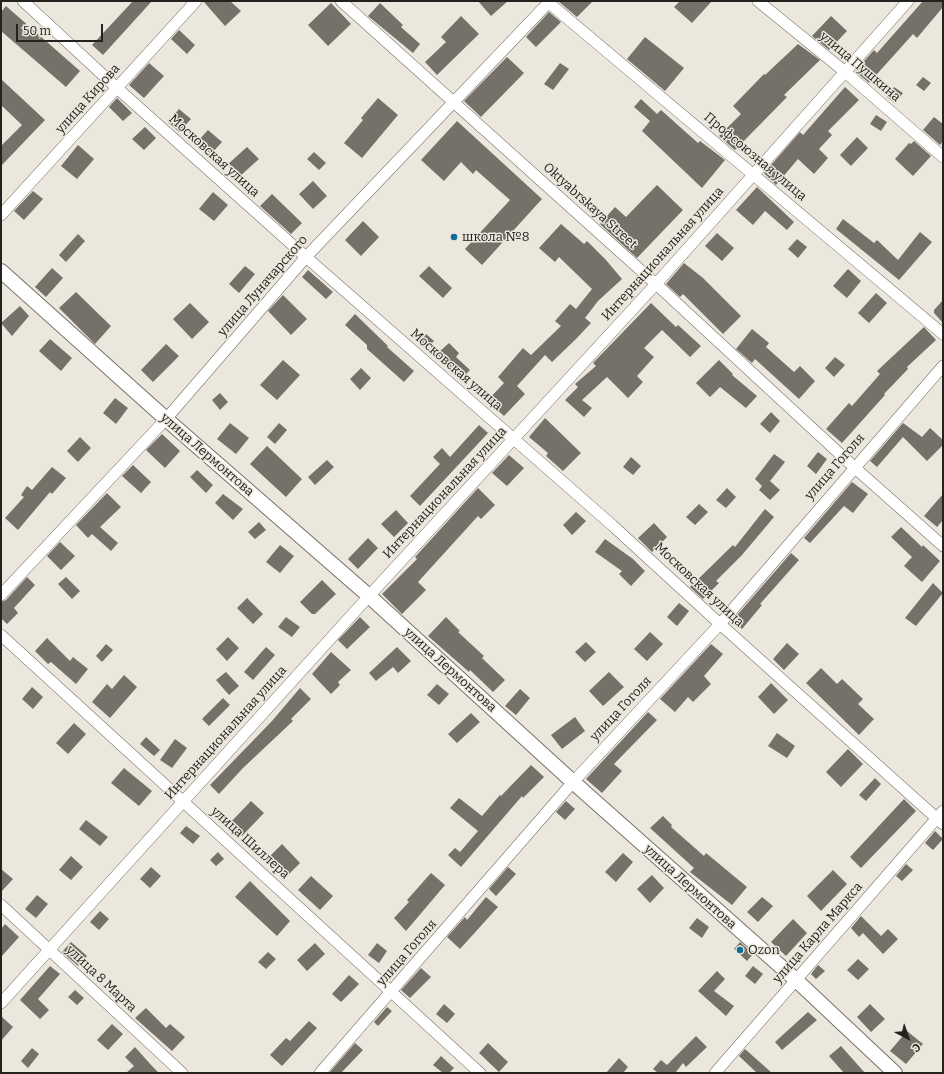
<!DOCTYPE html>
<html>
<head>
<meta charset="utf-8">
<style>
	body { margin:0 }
	#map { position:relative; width:944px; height:1074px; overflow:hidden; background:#ebe7dc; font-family:Bitter,serif }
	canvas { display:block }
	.frame { position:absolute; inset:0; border:2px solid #23221e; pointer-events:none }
	.north { position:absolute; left:888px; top:1018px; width:40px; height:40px; -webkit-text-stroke:3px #ebe7dc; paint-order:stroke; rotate:139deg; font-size:11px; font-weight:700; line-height:16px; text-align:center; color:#23221e }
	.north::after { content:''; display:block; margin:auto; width:14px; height:18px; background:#23221e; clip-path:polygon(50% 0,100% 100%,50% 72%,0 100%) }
	.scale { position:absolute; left:16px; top:24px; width:87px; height:18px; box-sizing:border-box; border:2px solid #23221e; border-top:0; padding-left:5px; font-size:12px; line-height:14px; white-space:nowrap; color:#23221e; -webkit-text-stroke:3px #ebe7dc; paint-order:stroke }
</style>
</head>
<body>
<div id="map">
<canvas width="944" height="1074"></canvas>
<div class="frame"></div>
<div class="north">С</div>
<div class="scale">50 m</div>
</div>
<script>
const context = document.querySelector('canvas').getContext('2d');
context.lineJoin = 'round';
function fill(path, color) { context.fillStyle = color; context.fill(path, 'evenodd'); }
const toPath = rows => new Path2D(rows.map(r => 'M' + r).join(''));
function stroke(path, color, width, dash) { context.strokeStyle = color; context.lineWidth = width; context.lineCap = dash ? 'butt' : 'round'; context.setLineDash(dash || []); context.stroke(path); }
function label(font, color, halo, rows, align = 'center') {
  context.font = font + ' Bitter,serif'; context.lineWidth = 3; context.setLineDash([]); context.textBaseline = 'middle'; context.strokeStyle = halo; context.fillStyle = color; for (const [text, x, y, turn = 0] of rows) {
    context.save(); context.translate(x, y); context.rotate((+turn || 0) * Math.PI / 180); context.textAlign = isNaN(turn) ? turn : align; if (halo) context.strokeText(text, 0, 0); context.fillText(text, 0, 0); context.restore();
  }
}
const building = toPath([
	[133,1,152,1,103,55,92,45],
	[203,1,230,1,241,11,225,26],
	[478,1,508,1,491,16],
	[558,1,593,1,577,17],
	[680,1,712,1,692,23,674,7],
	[923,1,943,1,943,7,917,38,913,34,869,83,855,71,874,50,877,53],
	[331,3,351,24,328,46,308,25],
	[380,3,403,25,401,27,420,44,413,53,368,16],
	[6,6,80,71,66,87,1,31,1,12],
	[549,12,561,22,536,47,526,37],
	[461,16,479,34,437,75,425,62,446,42,441,37],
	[831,16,847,31,829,50,812,36],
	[179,30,195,45,187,54,171,39],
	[645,37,684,68,665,91,627,59],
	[798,44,820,60,784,95,787,97,735,150,719,136,741,114,733,106,764,74,765,75],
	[507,57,524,73,481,117,464,101],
	[149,63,164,76,144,98,129,85],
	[560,63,569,69,553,90,544,84],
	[923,77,931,83,924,91,916,85],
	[1,79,45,120,1,166,1,146,22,125,1,105],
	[845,87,859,100,828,131,832,135,819,149,828,158,814,174,798,159,776,185,764,173,800,132,803,135],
	[894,87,903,93,895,103,887,97],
	[117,98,132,113,123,121,109,107],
	[378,98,398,115,362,158,344,143,363,120,361,118],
	[641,99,657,114,661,110,698,143,700,141,725,160,702,188,642,131,650,121,634,107],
	[179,109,191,119,179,132,168,122],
	[876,115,887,122,881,131,870,124],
	[934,117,943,124,943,141,940,145,923,130],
	[457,121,542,199,482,265,465,249,510,200,476,170,473,174,461,162,444,181,421,160],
	[145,127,156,138,144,150,132,139],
	[208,130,222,142,211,154,197,142],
	[857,137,868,148,851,166,840,155],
	[914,141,931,156,913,176,895,159,909,143,911,144],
	[78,145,94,159,77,179,61,166],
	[247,147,259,159,239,177,227,165],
	[314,152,326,163,319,170,307,159],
	[313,181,327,196,313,209,299,194],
	[657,185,683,210,637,258,600,224,615,207,626,217],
	[757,187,794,222,787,230,765,211,753,225,736,210],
	[33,191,43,199,24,220,14,211],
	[213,192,228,205,214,221,199,209],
	[272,194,302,223,291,234,260,206],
	[843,219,874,243,877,240,898,260,920,232,932,242,899,280,836,229],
	[363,221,379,237,361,256,345,240],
	[561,224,584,244,587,241,606,260,622,279,598,301,585,318,591,323,576,339,552,362,545,355,517,386,525,394,504,416,487,401,504,383,498,377,523,348,531,355,561,326,555,321,570,304,576,309,592,289,559,257,555,262,539,248],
	[717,233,734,248,722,261,705,246],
	[78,234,85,241,66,262,59,255],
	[797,239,807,247,798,258,788,249],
	[684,263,703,278,741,316,723,334,683,294,680,297,666,284],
	[245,266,255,274,239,293,229,284],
	[429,266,452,288,443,298,419,276],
	[52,268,63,278,46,297,35,287],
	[848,269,861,281,847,298,833,286],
	[308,270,333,292,326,299,302,277],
	[76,292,111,326,95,344,59,308],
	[876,293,887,303,869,323,858,313],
	[283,295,307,319,291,335,268,311],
	[943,300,943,323,934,313,934,310],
	[190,303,209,322,192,339,173,319],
	[651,303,676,327,678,325,701,346,690,357,662,330,644,348,654,357,637,376,643,382,628,398,607,377,582,400,592,408,584,417,565,400,578,387,575,384,596,366,593,363],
	[20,306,29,316,12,336,1,323],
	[355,314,388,346,387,347,414,371,404,382,367,349,367,345,345,325],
	[924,327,936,340,907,367,908,369,884,394,885,395,842,443,826,429,849,403,852,406,880,374,877,371],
	[752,329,769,343,766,347,794,372,800,366,815,381,799,399,755,359,752,363,736,349],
	[426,334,434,341,426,349,418,342],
	[50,339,72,358,61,371,39,351],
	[449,343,459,353,456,357,470,370,460,380,437,354],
	[166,344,179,356,153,382,141,370],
	[835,357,845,365,834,377,825,368],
	[283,360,300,375,277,400,260,385],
	[719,360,733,374,732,375,757,396,746,408,720,387,710,397,696,383],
	[361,368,371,378,360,390,350,379],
	[220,393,228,402,220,410,212,400],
	[115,398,128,408,116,424,103,413],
	[771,412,780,421,770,433,760,424],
	[545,418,581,453,563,471,546,456,548,453,529,437],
	[230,423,249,438,236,454,217,439],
	[279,423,287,430,275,444,267,437],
	[903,423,922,437,930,428,943,440,943,445,927,461,903,437,877,467,870,461],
	[479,425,488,433,420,506,410,496,440,464,433,457,442,448,450,457],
	[162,434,180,451,165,468,146,450],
	[80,437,91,448,78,462,67,451],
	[267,446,302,479,286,497,250,464],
	[818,452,827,459,816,474,807,466],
	[774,454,785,462,770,481,780,490,770,500,759,490,762,486,755,479],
	[509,455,524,468,507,486,492,473],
	[631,457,641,466,633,475,623,467],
	[327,460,334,467,315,485,308,477],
	[133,465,151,482,141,493,122,476],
	[52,467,66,478,52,494,50,492,18,530,5,518,24,497,21,495,27,486,32,490],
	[197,470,213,485,206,493,190,477],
	[852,482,868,494,853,513,844,506,810,543,804,538],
	[478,488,495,505,481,519,478,516,418,582,426,590,402,614,382,594,417,559,415,557],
	[727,488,736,497,726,508,716,500],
	[107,493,121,507,100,527,118,543,111,551,92,534,88,538,76,525],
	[223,494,243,509,233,520,215,503],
	[943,494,943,520,937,527,924,516],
	[699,504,708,512,695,525,686,517],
	[765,509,774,517,742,555,716,581,719,583,703,599,690,587,733,545,735,547],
	[396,510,408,523,394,537,381,524],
	[576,512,586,521,572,535,563,525],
	[259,522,266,530,255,539,248,532],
	[654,523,667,537,652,552,638,538],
	[901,527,922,547,923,545,940,561,922,582,904,566,912,557,891,537],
	[368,538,378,548,358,569,348,559],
	[605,539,633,559,645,571,631,586,619,574,622,571,595,552],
	[60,542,75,556,61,570,47,556],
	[280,545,294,556,280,573,266,562],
	[791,553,799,560,760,604,762,605,742,629,732,621],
	[27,577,35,585,14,608,18,613,7,624,1,618,1,602,6,600],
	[66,577,80,591,72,599,58,584],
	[322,580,336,594,315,614,312,614,300,602],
	[933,583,943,593,916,626,905,618],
	[247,598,263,614,253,624,237,608],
	[679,603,689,611,677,626,667,617],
	[286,617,300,627,292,637,278,627],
	[360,617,370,627,347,649,338,640],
	[446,617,460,631,458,632,484,656,482,658,505,680,493,692,470,670,469,672,428,636],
	[650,632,663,644,647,661,634,649],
	[228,637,239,648,227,661,216,649],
	[47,638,70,661,73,657,88,669,76,684,51,662,48,664,35,651],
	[586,642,596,652,585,662,575,652],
	[787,643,799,654,784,670,773,659],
	[106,644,113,650,102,662,96,656],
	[711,644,723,654,704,676,711,684,693,702,688,697,675,712,660,699],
	[266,647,275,655,253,680,244,672],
	[397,647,411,661,398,673,393,667,376,681,369,673],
	[331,652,351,670,338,682,340,685,331,694,312,674],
	[821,668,837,684,842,679,863,699,858,704,874,719,859,735,806,683],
	[226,672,239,686,229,695,216,680],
	[609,672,624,687,603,706,589,691],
	[124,675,137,687,110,718,92,702,107,684,112,689],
	[771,683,788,700,774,714,758,697],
	[437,684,449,694,439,705,427,695],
	[32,687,43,697,33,709,22,699],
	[300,688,311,699,291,719,293,721,243,768,219,794,210,785,272,721],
	[520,689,530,698,516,715,505,706],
	[223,698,230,705,209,726,202,719],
	[648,712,657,720,614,764,622,771,602,793,586,779],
	[471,713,480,722,457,743,448,734],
	[575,717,585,731,562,749,551,735],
	[74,723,86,734,68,754,56,743],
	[777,733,795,746,787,758,768,746],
	[146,737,160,750,154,756,140,744],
	[175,739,187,748,172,768,160,760],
	[848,749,863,764,841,787,826,772],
	[531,765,544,777,523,798,522,796,461,867,448,855,455,848,460,852,478,831,450,808,459,798,482,816,500,795,501,796],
	[124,768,152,791,139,806,111,783],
	[875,778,881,784,866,801,859,795],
	[904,799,916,811,861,868,850,857],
	[251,801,264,813,242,836,229,824],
	[566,801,575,809,565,820,556,812],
	[663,816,672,825,671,827,704,856,706,853,747,887,732,905,690,872,694,868,650,828],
	[86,820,108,837,100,846,79,829],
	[186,826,200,836,193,844,180,833],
	[935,831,943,839,933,850,925,843],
	[282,844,300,863,288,875,270,856],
	[218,852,224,859,216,866,210,860],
	[623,853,633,862,616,882,605,872],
	[71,856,83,867,71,880,59,870],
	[906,864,913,870,902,881,896,876],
	[151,867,161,876,150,888,140,879],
	[508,867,516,874,496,896,489,889],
	[1,869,13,879,1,892],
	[833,870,847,884,821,911,807,896],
	[431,873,445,885,406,931,394,918,409,902,407,900],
	[652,875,664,888,650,903,637,889],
	[311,876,333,896,320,910,298,890],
	[250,881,290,921,277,936,235,897],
	[37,895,48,904,36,918,25,909],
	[486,897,498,907,460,949,447,937,465,917,467,920],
	[762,897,773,906,758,922,747,912],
	[100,911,109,919,99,930,90,922],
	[861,916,881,936,888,929,898,939,883,954,863,933,859,937,851,928],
	[697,918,709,927,702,938,689,928],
	[793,919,807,933,786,956,771,942],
	[5,924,19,937,1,957,1,929],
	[71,942,87,956,78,966,62,952],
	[740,942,753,954,747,961,734,949],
	[315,943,325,954,307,971,297,960],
	[377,943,387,951,379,963,368,955],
	[268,952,276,959,266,969,258,962],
	[858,959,869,969,858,980,847,970],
	[818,965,825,971,816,979,811,974],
	[50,966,60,974,38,999,49,1010,40,1019,20,1000],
	[753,966,763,974,755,984,745,976],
	[421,968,431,977,410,998,401,990],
	[717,971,725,979,714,991,734,1006,726,1016,698,991],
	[349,975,359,984,341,1002,332,994],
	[75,990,84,998,77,1005,68,997],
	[444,1004,455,1014,447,1023,436,1014],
	[870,1004,885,1019,871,1032,857,1017],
	[387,1007,392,1011,378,1026,374,1022],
	[146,1008,166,1028,170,1024,185,1037,172,1051,135,1018],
	[808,1012,817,1020,782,1050,775,1042],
	[1,1016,13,1027,1,1041],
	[309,1021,317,1028,282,1066,270,1055,286,1038,290,1041],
	[112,1024,123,1034,108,1050,97,1040],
	[907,1031,923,1044,906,1064,890,1051],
	[696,1036,707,1047,686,1067,683,1063,676,1072,677,1073,658,1073,653,1069,661,1060,667,1065],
	[355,1043,363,1050,341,1073,329,1073],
	[488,1043,508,1062,499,1072,479,1053],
	[841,1046,865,1073,844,1073,829,1056],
	[135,1047,152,1066,159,1073,126,1073,134,1066,125,1057],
	[32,1048,39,1054,28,1068,21,1061],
	[745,1049,772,1073,757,1073,739,1056],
	[441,1056,454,1068,449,1073,443,1073,433,1065],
	[619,1058,628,1067,623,1073,606,1073]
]);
const minor = toPath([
	[23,1,117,88,306,257,612,525,720,624,943,824],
	[341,1,656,284,854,467,943,546],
	[758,1,844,71,943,157],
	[549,3,943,334],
	[1,215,196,1],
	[1,595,166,419,306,257,550,1],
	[1,635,480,1073],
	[1,905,182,1073],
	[1,1003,369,596,656,284,908,1],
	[320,1073,573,782,720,624,943,366],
	[715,1073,943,811]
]);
const tertiary = toPath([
	[1,271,166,419,369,596,573,782,796,980,895,1073]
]);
const markers = [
	[454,237,4,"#0f6c9b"],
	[740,950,4,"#0f6c9b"]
];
const streetNames = [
	["улица Пушкина",860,67,40],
	["улица Кирова",88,99,-48],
	["Московская улица",214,156,42],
	["Профсоюзная улица",755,157,40],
	["Oktyabrskaya Street",590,206,42],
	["Интернациональная улица",663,254,-48],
	["улица Луначарского",263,286,-49],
	["Московская улица",456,370,41],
	["улица Лермонтова",207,455,41],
	["улица Гоголя",835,467,-49],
	["Интернациональная улица",445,493,-47],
	["Московская улица",699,585,43],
	["улица Лермонтова",450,670,42],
	["улица Гоголя",621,709,-47],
	["Интернациональная улица",226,733,-48],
	["улица Шиллера",250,843,42],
	["улица Лермонтова",690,887,42],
	["улица Карла Маркса",818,933,-49],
	["улица Гоголя",407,953,-49],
	["улица 8 Марта",101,979,43]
];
const poiNames = [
	["школа №8",462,237],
	["Ozon",748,950]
];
fill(building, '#757168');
stroke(minor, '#767268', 12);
stroke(tertiary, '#767268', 16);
stroke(minor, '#fff', 11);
stroke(tertiary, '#fff', 14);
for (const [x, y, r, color] of markers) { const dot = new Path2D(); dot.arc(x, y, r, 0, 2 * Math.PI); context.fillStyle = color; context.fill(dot); stroke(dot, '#ebe7dc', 1.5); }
label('13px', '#23221e', '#ebe7dc', streetNames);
label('13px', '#23221e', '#ebe7dc', poiNames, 'left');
</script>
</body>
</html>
